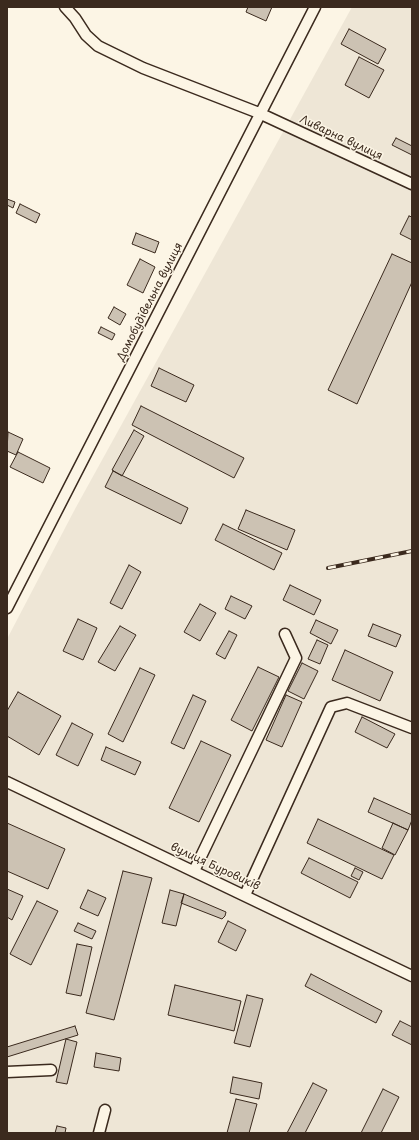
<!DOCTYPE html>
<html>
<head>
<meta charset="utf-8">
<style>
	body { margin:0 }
	#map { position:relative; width:419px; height:1140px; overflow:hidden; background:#fcf5e5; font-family:"Playpen Sans",sans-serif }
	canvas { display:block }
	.frame { position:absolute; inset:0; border:8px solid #3b2a1e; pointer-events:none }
</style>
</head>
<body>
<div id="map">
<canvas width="419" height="1140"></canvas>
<div class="frame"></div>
</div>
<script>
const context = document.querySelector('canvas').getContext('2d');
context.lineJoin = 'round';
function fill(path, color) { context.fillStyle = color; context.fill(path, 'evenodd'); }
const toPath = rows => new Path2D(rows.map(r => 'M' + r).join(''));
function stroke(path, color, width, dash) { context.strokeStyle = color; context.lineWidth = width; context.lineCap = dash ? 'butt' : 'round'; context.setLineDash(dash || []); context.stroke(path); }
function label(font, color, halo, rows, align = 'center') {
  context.font = font + ' "Playpen Sans",sans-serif'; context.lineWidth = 3; context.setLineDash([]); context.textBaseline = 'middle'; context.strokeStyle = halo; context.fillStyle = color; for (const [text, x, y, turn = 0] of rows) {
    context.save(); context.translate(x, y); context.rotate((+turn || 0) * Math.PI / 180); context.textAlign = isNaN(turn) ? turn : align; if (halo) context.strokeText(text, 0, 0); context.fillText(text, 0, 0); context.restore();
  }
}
const built = toPath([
	[352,7,412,7,412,1133,7,1133,7,639,75,509]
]);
const building = toPath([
	[248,7,272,7,266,21,246,12,248,7],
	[349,29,386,49,378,64,341,44,349,29],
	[359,57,384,70,369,98,345,85,359,57],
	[396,138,412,146,412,155,392,145,396,138],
	[7,199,15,202,13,208,7,205,7,199],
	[20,204,40,214,36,223,16,213,20,204],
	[409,216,412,217,412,240,400,234,409,216],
	[136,233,159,242,155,253,132,244,136,233],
	[392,254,412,263,412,282,357,404,328,390,392,254],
	[140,259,155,267,143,293,127,285,140,259],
	[114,307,126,314,120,325,108,318,114,307],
	[101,327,115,334,112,340,98,333,101,327],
	[159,368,194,385,186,402,151,386,159,368],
	[141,406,244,458,234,478,132,425,141,406],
	[134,430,144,436,122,476,112,470,134,430],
	[8,432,23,439,16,455,7,451,8,432],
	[18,452,50,468,43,483,10,467,18,452],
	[113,471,188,508,181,524,105,487,113,471],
	[246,510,295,530,287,550,238,529,246,510],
	[223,524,282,553,274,570,215,540,223,524],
	[129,565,141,572,122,609,110,603,129,565],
	[290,585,321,600,314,615,283,600,290,585],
	[231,596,252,606,245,619,225,609,231,596],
	[200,604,216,613,200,641,184,632,200,604],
	[78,619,97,628,83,660,63,651,78,619],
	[316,620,338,630,331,644,310,633,316,620],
	[373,624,401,635,396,647,368,636,373,624],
	[120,626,136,635,115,671,98,662,120,626],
	[229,631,237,635,225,659,216,654,229,631],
	[317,640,328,645,320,664,308,659,317,640],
	[345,650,393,672,380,701,332,680,345,650],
	[302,663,318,671,304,699,288,691,302,663],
	[258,667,279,677,252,731,231,720,258,667],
	[140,668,155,675,123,742,108,734,140,668],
	[18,692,61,716,39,755,7,736,7,711,18,692],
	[193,695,206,701,184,749,171,743,193,695],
	[286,695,302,702,282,747,266,740,286,695],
	[362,717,395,734,387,748,355,732,362,717],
	[72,723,93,734,78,766,56,755,72,723],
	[201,741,231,755,199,822,169,808,201,741],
	[106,747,141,762,135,775,101,760,106,747],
	[374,798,412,815,412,820,408,830,368,812,374,798],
	[318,819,394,855,382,879,307,843,318,819],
	[7,823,65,849,48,889,7,871,7,823],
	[393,823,408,830,395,855,382,848,393,823],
	[309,858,358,882,350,898,301,873,309,858],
	[355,868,363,872,359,880,351,876,355,868],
	[123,871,152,878,114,1020,86,1013,123,871],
	[7,889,23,896,12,920,7,917,7,889],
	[88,890,106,898,98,916,80,908,88,890],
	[170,890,184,894,176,926,162,923,170,890],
	[184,894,226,912,225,916,222,919,181,903,184,894],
	[37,901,58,911,31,965,10,954,37,901],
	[228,921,246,930,236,951,218,942,228,921],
	[78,923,96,931,92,939,74,931,78,923],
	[77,944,92,947,81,996,66,993,77,944],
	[311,974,382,1011,376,1023,305,986,311,974],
	[175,985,241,1001,234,1031,168,1015,175,985],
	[247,995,263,999,250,1047,234,1043,247,995],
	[400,1021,412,1027,412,1045,392,1035,400,1021],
	[75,1026,78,1035,7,1057,7,1047,75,1026],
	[66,1039,77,1042,67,1084,56,1082,66,1039],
	[96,1053,121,1058,119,1071,94,1067,96,1053],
	[233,1077,262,1083,259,1099,230,1093,233,1077],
	[313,1083,327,1090,305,1133,287,1133,313,1083],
	[383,1089,399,1097,381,1133,361,1133,383,1089],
	[236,1099,257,1104,249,1133,227,1133,236,1099],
	[57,1126,66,1128,65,1133,55,1133,57,1126]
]);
const minor = toPath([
	[65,7,75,18,86,35,98,46,143,68,259,113,412,184],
	[7,608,315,7],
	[7,782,412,976],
	[194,871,296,658,285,634],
	[245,895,331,707,347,703,412,728],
	[7,1072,51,1070],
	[99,1133,105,1110]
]);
const rail = toPath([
	[328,568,412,551]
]);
const streetNames = [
	["Ливарна вулиця",341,138,25],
	["Домобудівельна вулиця",150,302,-63],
	["вулиця Буровиків",215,867,25]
];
fill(built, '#eee6d6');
fill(building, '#ccc2b3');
stroke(building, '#3b2a1e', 1);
stroke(minor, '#3b2a1e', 13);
stroke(minor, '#fcf5e5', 10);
stroke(rail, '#3b2a1e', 4);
stroke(rail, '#fcf5e5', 2.5, [8]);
label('11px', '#3b2a1e', '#fcf5e5', streetNames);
</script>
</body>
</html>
